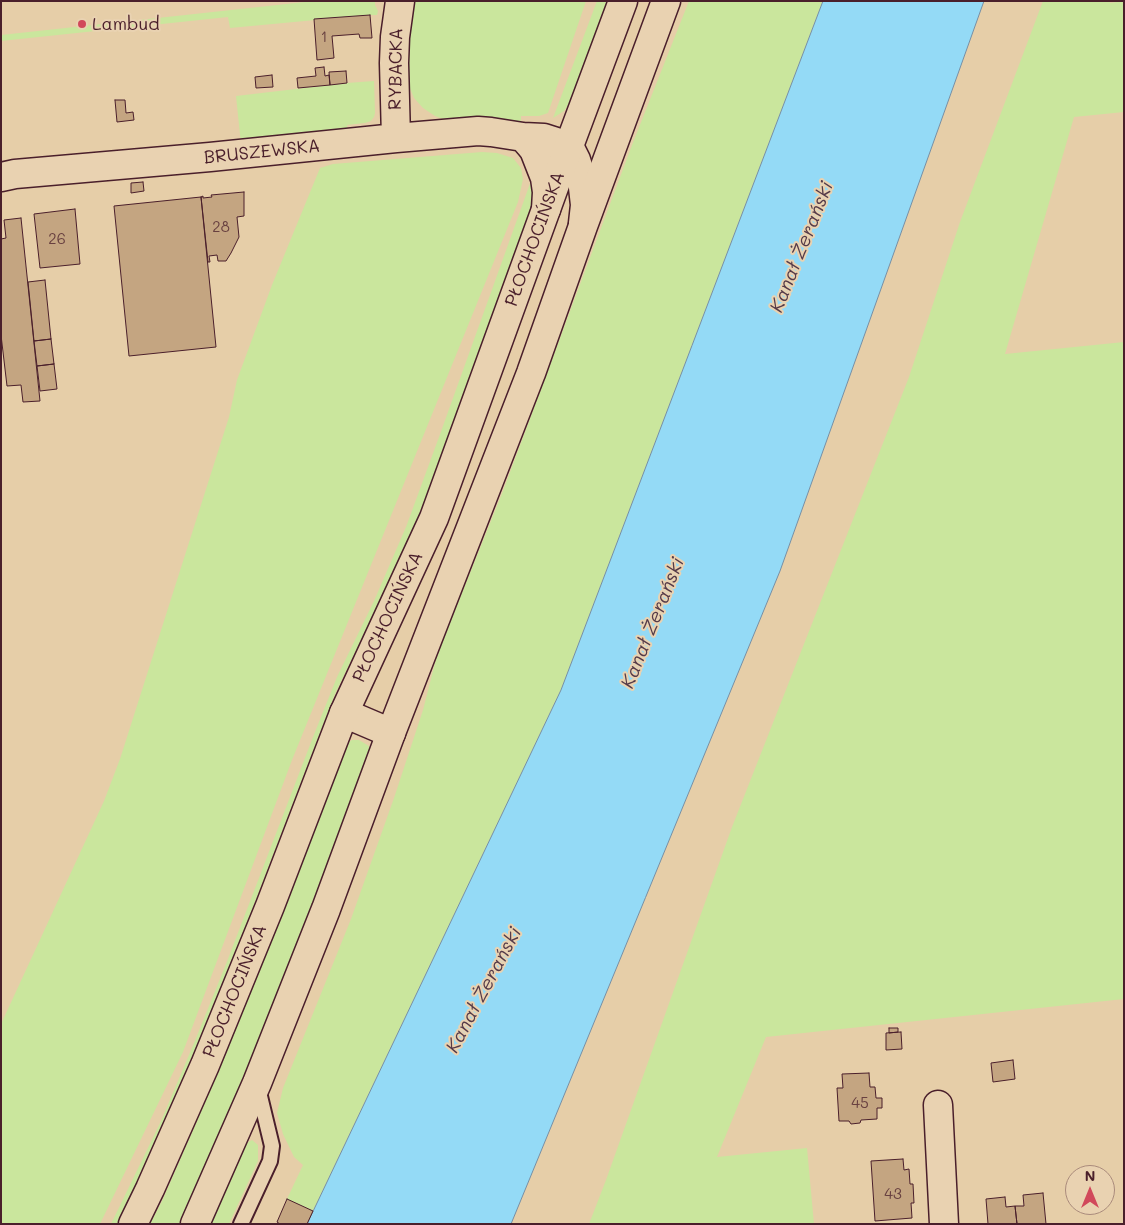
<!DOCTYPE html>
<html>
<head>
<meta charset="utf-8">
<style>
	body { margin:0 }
	#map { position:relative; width:1125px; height:1225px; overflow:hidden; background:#e6cea8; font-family:Mali,sans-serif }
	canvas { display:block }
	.frame { position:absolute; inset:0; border:2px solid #4a1f2b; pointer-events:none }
	.north { position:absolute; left:1065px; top:1165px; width:50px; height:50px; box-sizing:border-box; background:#e9d2b1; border:1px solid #a98a7b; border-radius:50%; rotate:0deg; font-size:14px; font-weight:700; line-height:20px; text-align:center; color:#4a1f2b }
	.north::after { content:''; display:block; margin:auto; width:18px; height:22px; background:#d1495b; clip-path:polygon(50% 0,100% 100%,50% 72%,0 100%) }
</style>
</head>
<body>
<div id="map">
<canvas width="1125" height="1225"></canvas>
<div class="frame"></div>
<div class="north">N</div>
</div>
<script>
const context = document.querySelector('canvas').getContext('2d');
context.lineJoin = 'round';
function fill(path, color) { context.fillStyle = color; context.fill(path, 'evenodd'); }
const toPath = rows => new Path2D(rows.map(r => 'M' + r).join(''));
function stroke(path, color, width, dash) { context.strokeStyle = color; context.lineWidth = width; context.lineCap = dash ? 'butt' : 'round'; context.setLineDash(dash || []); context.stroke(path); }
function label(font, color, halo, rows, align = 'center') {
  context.font = font + ' Mali,sans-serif'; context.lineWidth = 4; context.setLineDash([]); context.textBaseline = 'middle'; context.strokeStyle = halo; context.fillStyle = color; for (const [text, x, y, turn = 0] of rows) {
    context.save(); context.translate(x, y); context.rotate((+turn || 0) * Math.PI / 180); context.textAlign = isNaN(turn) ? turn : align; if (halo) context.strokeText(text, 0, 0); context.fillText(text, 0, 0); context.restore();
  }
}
const green = toPath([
	[314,1,375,1,375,5,378,11,377,15,369,15,230,28,228,17,1,41,1,35],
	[413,1,586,1,548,113,539,116,521,116,521,123,490,117,478,117,443,119,435,116,423,108,414,98,409,86,407,74,408,40],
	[597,1,607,1,572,99,564,111,553,118],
	[689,1,823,1,561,690,313,1211,287,1199,303,1165,294,1157,283,1134,277,1113,283,1088,351,919,394,798,423,710,437,655,503,491,632,145],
	[1043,1,1110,1,1110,3,1124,1,1124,112,1074,117,1005,354,1124,342,1124,999,766,1037,717,1157,807,1148,814,1224,589,1224,606,1180,732,827,909,377,960,222],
	[374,81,375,113,374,117,371,121,365,123,347,125,348,132,241,144,236,96,347,83],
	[482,152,497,153,513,158,521,168,523,179,518,202,292,760,183,1052,100,1224,1,1224,1,1024,104,801,120,759,229,417,237,380,272,285,320,168,333,164],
	[532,178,535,199,420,514,395,570,335,694,202,1040,159,1140,118,1224,111,1224,161,1121,194,1043,226,964,313,737,337,677,374,601,406,527,439,437],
	[352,740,359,740,369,746,369,754,340,835,256,1049,206,1167,179,1224,150,1224,162,1201,197,1121,283,913,345,744],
	[252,1140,258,1145,258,1161,229,1224,209,1224,245,1144]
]);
const water = toPath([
	[823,1,984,1,780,571,511,1224,307,1224,561,690,823,1]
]);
const building = toPath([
	[370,15,372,38,360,38,359,34,332,36,334,58,317,60,314,19,370,15],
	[324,67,325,76,329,75,330,85,298,88,297,78,316,76,315,68,324,67],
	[346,71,347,83,330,85,329,72,346,71],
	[272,75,273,87,256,88,255,77,272,75],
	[115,100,125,100,126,113,133,112,134,120,117,122,115,100],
	[143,182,144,191,131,193,131,183,143,182],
	[244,192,244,216,237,217,239,237,231,253,226,261,218,261,217,255,209,256,210,262,208,262,201,197,203,196,203,198,212,197,211,195,244,192],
	[201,197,216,347,129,356,114,206,201,197],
	[75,209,80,264,40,268,34,214,75,209],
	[21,218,40,401,23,402,21,385,7,386,1,335,1,239,6,238,4,220,21,218],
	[45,280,51,339,34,341,28,282,45,280],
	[51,339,54,364,37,366,34,341,51,339],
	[54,364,57,389,40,391,37,366,54,364],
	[889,1028,898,1028,898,1032,889,1033,889,1028],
	[901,1032,902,1049,886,1050,886,1033,901,1032],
	[1013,1060,1015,1079,993,1082,991,1063,1013,1060],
	[869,1073,870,1087,875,1087,876,1098,882,1098,882,1108,877,1108,877,1119,861,1120,860,1123,851,1124,849,1121,839,1121,837,1088,843,1088,842,1074,869,1073],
	[903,1159,904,1170,909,1169,910,1184,913,1184,914,1203,911,1203,912,1218,875,1221,871,1161,903,1159],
	[1043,1193,1046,1224,1017,1224,1015,1206,1024,1206,1023,1195,1043,1193],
	[1005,1197,1006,1207,1015,1206,1017,1224,988,1224,986,1199,1005,1197],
	[287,1199,313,1211,307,1224,280,1224,277,1222,287,1199]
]);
const lane = toPath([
	[241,1224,270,1161,272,1146,258,1088]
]);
const street = toPath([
	[523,137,530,145,534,150,545,178,547,192,546,209],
	[396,138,394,63,395,37,400,1],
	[1,177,15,174,210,157,396,138,478,131,491,132,523,137,544,138,569,146,576,160,582,179,585,205,583,223],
	[344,713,391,733],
	[938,1105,944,1224]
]);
const secondary = toPath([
	[133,1224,150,1189,205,1065,270,906,344,713,434,518,569,146,623,1],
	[195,1224,257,1083,326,909,391,733,531,373,583,226,666,1]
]);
const markers = [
	[82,24,5,"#d1495b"]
];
const numberNames = [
	["1",324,37],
	["28",221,227],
	["26",57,239],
	["45",860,1103],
	["43",893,1194]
];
const poiNames = [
	["Lambud",92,24]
];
const streetNames = [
	["RYBACKA",396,69,-89],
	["BRUSZEWSKA",262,152,-6],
	["PŁOCHOCIŃSKA",535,239,-70],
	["PŁOCHOCIŃSKA",388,617,-65],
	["PŁOCHOCIŃSKA",235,991,-68]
];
const waterNames = [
	["Kanał Żerański",802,247,-68],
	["Kanał Żerański",653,623,-68],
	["Kanał Żerański",484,990,-62]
];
fill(green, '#cae69d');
fill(water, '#94daf6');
stroke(water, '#768fa5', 1);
fill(building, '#c4a581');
stroke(building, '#4a1f2b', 1);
stroke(lane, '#4a1f2b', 18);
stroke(street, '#4a1f2b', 31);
stroke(secondary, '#4a1f2b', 31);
stroke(lane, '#e9d2b1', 14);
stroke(street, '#e9d2b1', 28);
stroke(secondary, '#e9d2b1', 28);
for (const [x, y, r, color] of markers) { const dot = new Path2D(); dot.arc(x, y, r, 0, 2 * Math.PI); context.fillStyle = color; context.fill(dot); stroke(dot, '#e9d2b1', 2); }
label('15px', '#684040', null, numberNames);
label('18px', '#4a1f2b', '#e9d2b1', poiNames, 'left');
label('18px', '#4a1f2b', '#e9d2b1', streetNames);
label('italic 19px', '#553b49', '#e9d2b1', waterNames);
</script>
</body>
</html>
